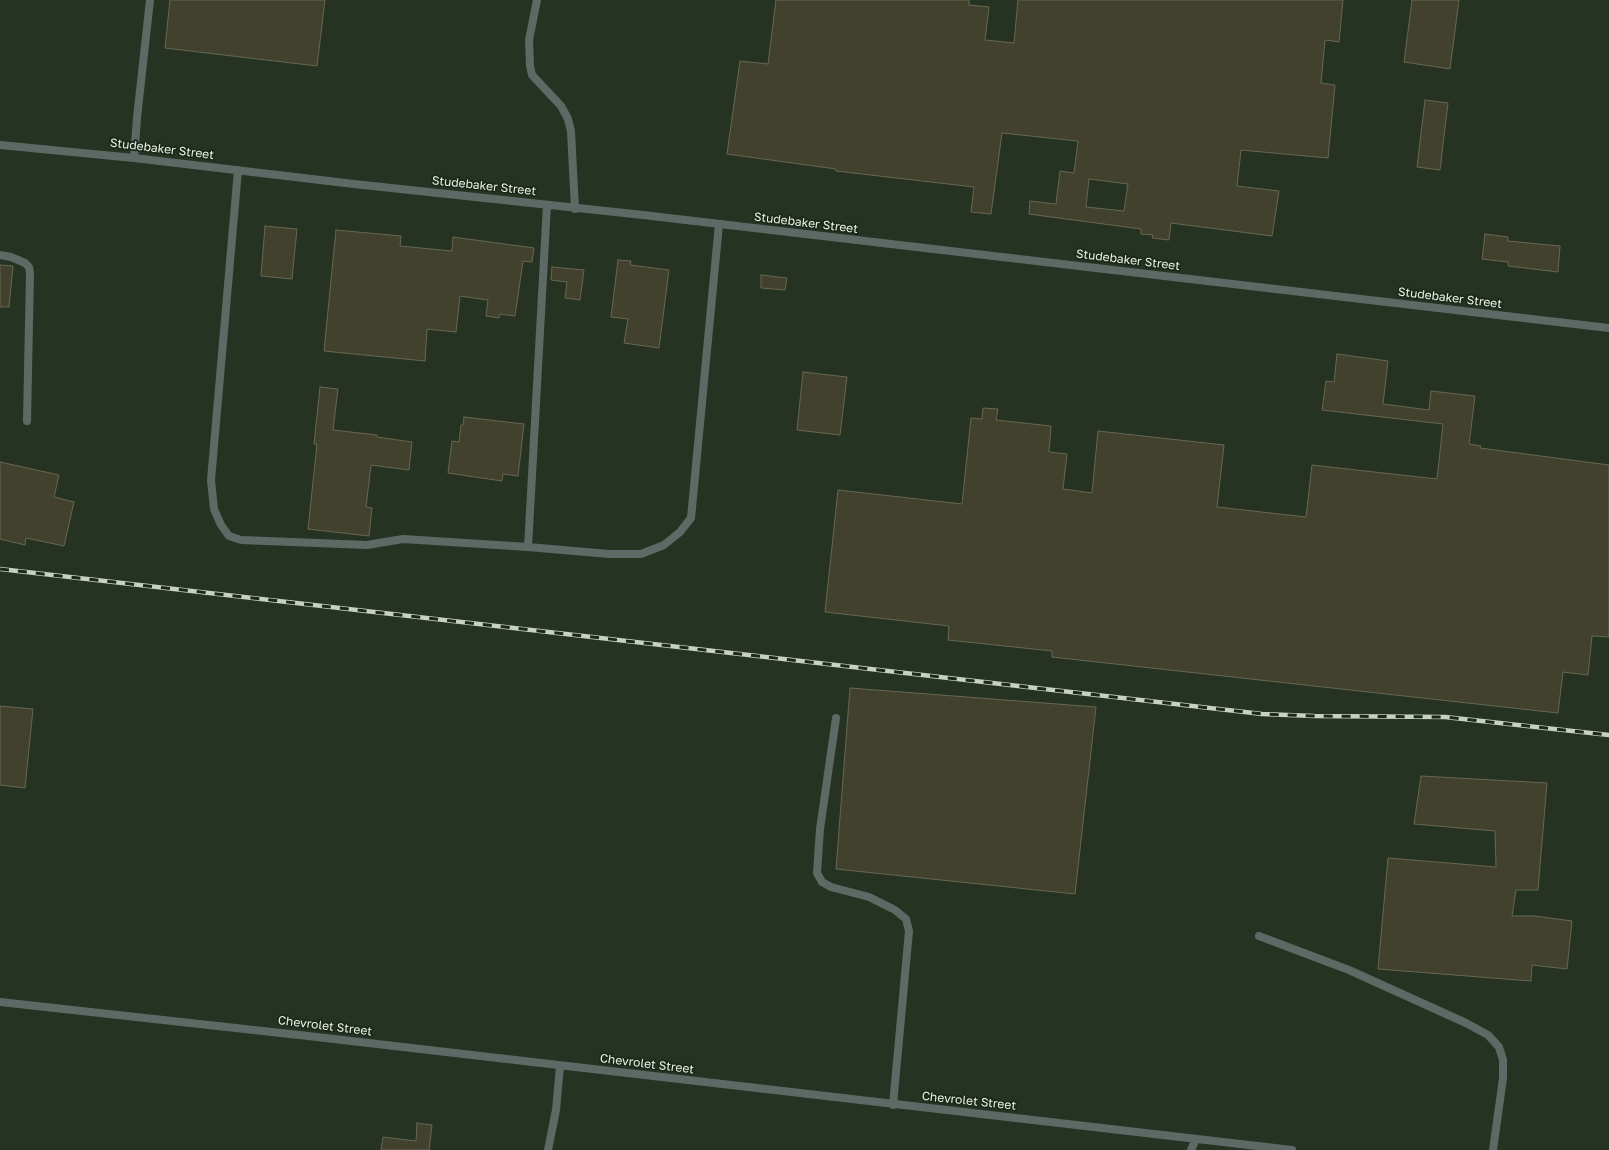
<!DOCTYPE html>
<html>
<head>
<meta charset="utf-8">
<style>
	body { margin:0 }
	canvas { display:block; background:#263323 }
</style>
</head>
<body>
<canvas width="1609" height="1150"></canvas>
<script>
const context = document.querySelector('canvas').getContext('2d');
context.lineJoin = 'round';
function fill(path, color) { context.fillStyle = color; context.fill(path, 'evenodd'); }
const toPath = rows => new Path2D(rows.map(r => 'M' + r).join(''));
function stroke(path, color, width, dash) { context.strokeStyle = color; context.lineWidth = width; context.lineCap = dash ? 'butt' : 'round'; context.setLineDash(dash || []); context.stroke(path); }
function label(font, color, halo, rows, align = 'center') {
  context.font = font + ' "Golos Text",sans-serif'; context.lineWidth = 3.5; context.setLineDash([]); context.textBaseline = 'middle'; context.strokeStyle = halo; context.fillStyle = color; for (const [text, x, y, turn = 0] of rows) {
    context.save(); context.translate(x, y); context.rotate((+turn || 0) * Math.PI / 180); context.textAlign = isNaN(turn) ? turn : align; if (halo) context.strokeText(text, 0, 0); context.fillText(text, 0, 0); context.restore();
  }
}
const building = toPath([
	[170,0,325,0,317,66,165,48,170,0],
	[776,0,969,0,969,5,989,7,985,40,1014,43,1018,0,1343,0,1339,42,1325,40,1321,83,1335,85,1328,158,1241,150,1237,186,1279,191,1272,236,1171,223,1169,240,1152,238,1153,235,1141,234,1141,229,1029,214,1030,201,1056,204,1060,171,1074,173,1078,141,1002,133,991,214,971,212,974,187,836,171,836,169,727,154,740,61,768,64,776,0],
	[1089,179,1128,184,1124,211,1086,207,1089,179],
	[1412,0,1459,0,1450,69,1404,62,1412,0],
	[1425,100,1448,103,1440,170,1417,167,1425,100],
	[265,226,297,229,292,279,261,276,265,226],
	[336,230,401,236,400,246,452,251,453,237,534,248,532,262,523,261,515,316,500,314,499,318,486,316,488,300,460,296,456,332,427,329,425,361,324,351,336,230],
	[1485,234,1508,237,1508,241,1560,246,1558,272,1508,266,1508,262,1482,259,1485,234],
	[618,260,631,261,630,265,669,270,659,348,624,343,628,319,611,317,618,260],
	[0,265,13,266,9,307,0,307,0,265],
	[552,267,584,270,580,300,565,298,567,282,551,280,552,267],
	[761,275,787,278,785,290,761,288,761,275],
	[1337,354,1388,361,1383,404,1429,410,1431,391,1475,396,1469,444,1481,446,1480,448,1609,465,1609,637,1592,636,1588,675,1563,672,1558,713,1052,657,1052,651,948,640,949,626,825,612,838,490,962,504,971,418,982,419,983,408,998,409,996,420,1051,426,1049,452,1067,454,1063,489,1092,493,1098,431,1224,445,1217,507,1306,517,1312,465,1437,479,1443,424,1322,410,1326,381,1334,382,1337,354],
	[803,372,847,377,840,435,797,430,803,372],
	[320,387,338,389,333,430,377,435,377,437,412,442,409,470,371,465,366,507,372,508,369,536,308,529,317,444,314,444,320,387],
	[464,417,524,424,518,476,503,474,502,481,448,473,452,441,459,442,461,425,463,425,464,417],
	[0,462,59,475,54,497,74,502,64,546,26,538,25,545,0,539,0,462],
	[850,688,1096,707,1075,894,836,869,850,688],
	[0,706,33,709,25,788,0,785,0,706],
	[1421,776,1547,783,1538,890,1516,890,1512,916,1535,916,1572,921,1567,969,1532,965,1531,981,1378,969,1388,858,1496,867,1495,831,1414,824,1421,776],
	[417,1123,432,1125,429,1150,381,1150,383,1137,416,1141,417,1123]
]);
const service = toPath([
	[537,0,529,40,530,66,532,75,561,106,568,119,571,131,575,209],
	[0,145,134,158,354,184,643,215,1609,328],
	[134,158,137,118,150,0],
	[238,170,211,480,214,509,221,525,229,536,241,540,367,545,403,539,528,547,609,554,641,554,664,545,680,532,691,518,719,224],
	[0,255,11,257,25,263,29,267,30,273,27,421],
	[528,547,547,205],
	[836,718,820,829,817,873,822,882,831,887,869,897,895,910,906,919,909,931,893,1105],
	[1259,936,1349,970,1466,1023,1488,1035,1499,1047,1503,1060,1503,1078,1493,1150],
	[0,1002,308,1036,1292,1150],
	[548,1150,556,1110,560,1066],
	[1191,1150,1196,1139]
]);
const rail = toPath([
	[0,569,1262,714,1314,716,1445,717,1609,735]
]);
const streetNames = [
	["Studebaker Street",162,149,7],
	["Studebaker Street",484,186,6],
	["Studebaker Street",806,223,7],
	["Studebaker Street",1128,260,7],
	["Studebaker Street",1450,298,7],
	["Chevrolet Street",325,1026,7],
	["Chevrolet Street",647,1064,7],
	["Chevrolet Street",969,1101,6]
];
fill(building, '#41412d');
stroke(building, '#676752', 1);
stroke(service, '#5e6966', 8);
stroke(rail, '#c7d1c5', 4.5);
stroke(rail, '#1c291a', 3, [9]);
label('12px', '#e9f2e7', '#1c291a', streetNames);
</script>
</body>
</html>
